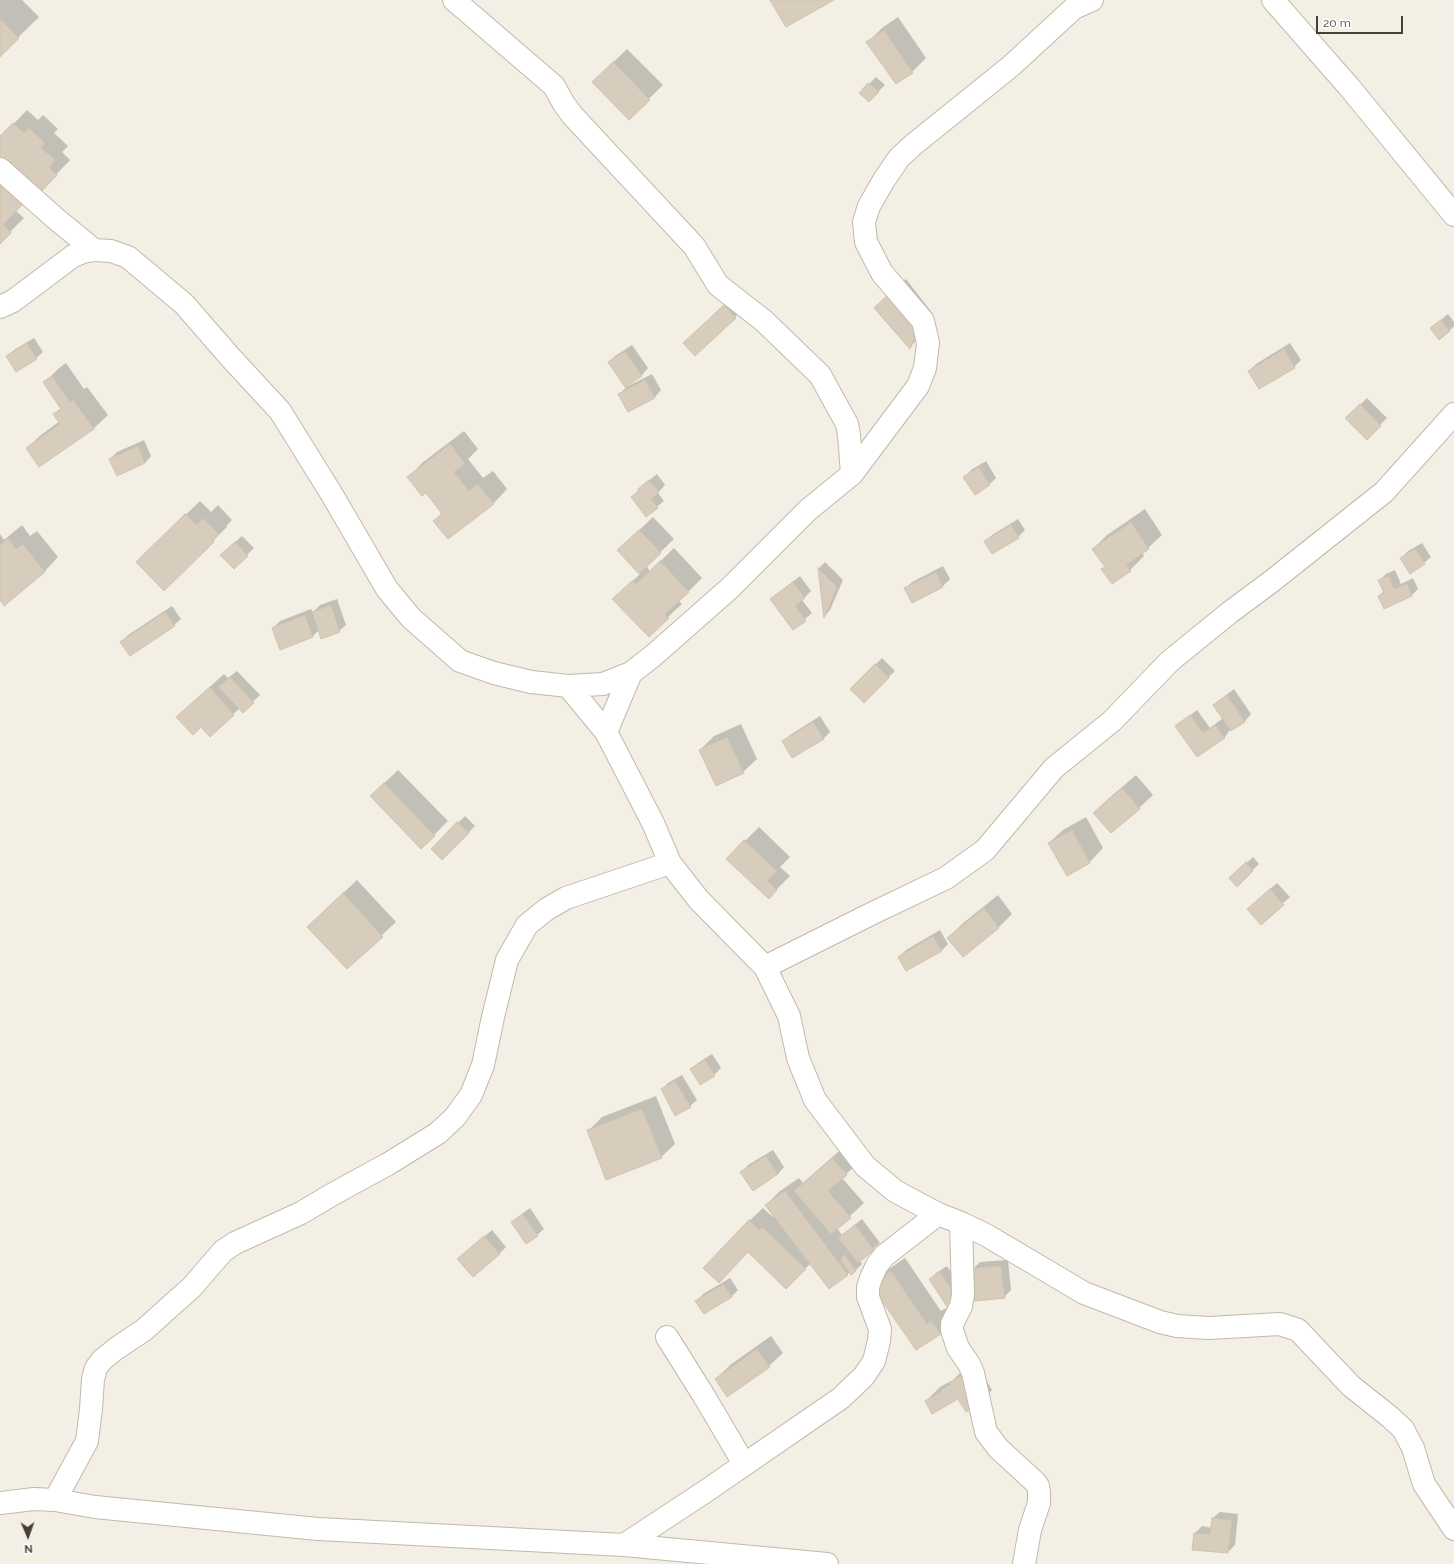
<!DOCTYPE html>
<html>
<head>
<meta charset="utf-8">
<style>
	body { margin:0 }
	#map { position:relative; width:1454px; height:1564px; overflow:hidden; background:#f3efe5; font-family:Raleway,sans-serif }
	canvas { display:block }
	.north { position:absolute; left:8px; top:1516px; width:40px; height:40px; -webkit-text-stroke:3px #fff; paint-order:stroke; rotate:178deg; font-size:11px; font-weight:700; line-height:16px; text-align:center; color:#453f34 }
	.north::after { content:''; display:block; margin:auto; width:14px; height:18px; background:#453f34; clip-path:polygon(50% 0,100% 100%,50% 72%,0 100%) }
	.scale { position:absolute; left:1316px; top:16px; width:87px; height:18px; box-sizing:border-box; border:2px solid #453f34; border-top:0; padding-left:5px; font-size:12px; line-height:14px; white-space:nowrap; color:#453f34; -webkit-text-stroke:3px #fff; paint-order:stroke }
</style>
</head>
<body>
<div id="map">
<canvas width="1454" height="1564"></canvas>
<div class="north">N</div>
<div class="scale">20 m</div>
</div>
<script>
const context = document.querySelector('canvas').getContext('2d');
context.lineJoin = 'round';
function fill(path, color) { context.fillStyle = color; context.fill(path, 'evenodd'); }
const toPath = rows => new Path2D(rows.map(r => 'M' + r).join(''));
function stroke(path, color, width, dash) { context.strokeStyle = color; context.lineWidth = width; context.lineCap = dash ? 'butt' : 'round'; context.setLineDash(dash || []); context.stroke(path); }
const shadow = toPath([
	[0,0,22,0,39,17,0,55],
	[898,17,926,58,912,72,896,83,868,42,882,28],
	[627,49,663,85,629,118,593,82],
	[876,77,885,85,869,101,860,93],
	[27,110,38,120,43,115,58,129,54,133,68,146,62,152,70,160,50,181,34,192,16,211,24,218,0,242,0,138],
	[906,279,933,314,923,334,910,347,889,294],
	[738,292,749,304,695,354,684,343],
	[1448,314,1454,322,1454,326,1449,331,1431,328],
	[34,338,43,352,36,358,8,356,14,350],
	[1290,343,1301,360,1294,367,1249,371,1256,364],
	[632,345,648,368,642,375,626,386,609,362,615,356],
	[66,363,84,389,87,387,108,415,94,428,39,465,27,448,41,435,60,421,55,414,61,408,44,383,58,369],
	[652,374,661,390,655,397,629,411,620,394,626,387],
	[1367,398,1387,418,1367,438,1347,418],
	[464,431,478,449,468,459,483,478,493,471,507,489,494,503,448,538,434,521,442,513,426,491,409,477,422,463],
	[144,440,151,456,145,463,110,459,117,452],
	[986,461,996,478,990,484,965,477,971,470],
	[657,474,665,485,658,493,664,501,647,515,632,497,646,483],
	[200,501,211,512,218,505,232,520,226,526,227,527,164,589,151,548],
	[1145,509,1162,535,1148,548,1142,553,1144,556,1130,570,1112,582,1103,569,1105,566,1093,549,1107,535],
	[653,517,674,539,646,566,650,571,674,548,702,578,679,601,682,604,668,617,613,599,640,574,618,550],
	[1018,519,1025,530,1018,537,985,542,992,535],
	[22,525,30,536,37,531,58,557,45,571,5,604,0,598,0,534,4,540],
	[242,536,254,548,234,568,228,548],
	[1422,543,1431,557,1424,563,1401,558,1408,551],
	[825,562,843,580,830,610,825,616,819,568],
	[943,566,950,579,943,586,913,602,906,588,912,582],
	[1395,570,1401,584,1413,578,1418,589,1412,595,1384,607,1379,596,1384,591,1379,581,1386,574],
	[800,576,811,591,802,600,812,613,793,629,771,599],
	[337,599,346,625,339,631,319,630,313,636,281,648,273,628,280,621,311,609,313,612,320,605],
	[172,606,181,619,174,625,121,642,128,635],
	[882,658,895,671,864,701,851,689],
	[237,671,260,695,243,711,240,708,210,735,192,703,224,674,228,678],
	[1234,689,1251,714,1245,721,1230,730,1224,738,1198,756,1177,726,1197,710,1210,728,1223,718,1215,705,1221,699],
	[820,716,830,732,823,739,783,742,790,735],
	[741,724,757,759,743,772,700,750,714,736],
	[398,770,448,821,421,848,371,796],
	[1136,775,1153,795,1139,808,1094,813,1108,799],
	[465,816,475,826,442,859,432,849],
	[1086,817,1103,848,1090,862,1067,875,1049,843,1063,830],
	[759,827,790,857,780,867,790,876,769,897,745,841],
	[1253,857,1259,864,1237,885,1230,878],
	[357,880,396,922,347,968,322,913],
	[1277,883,1290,897,1261,923,1255,902],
	[998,895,1012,914,999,927,963,955,948,938,962,924],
	[940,930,948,944,941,951,899,957,906,950],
	[712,1054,721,1068,714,1075,700,1084,691,1069,698,1063],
	[682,1075,697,1100,690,1106,662,1089,668,1083],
	[656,1096,675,1144,661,1157,588,1131,602,1117],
	[846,1145,860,1161,842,1178,864,1203,837,1228,842,1235,862,1219,880,1243,861,1259,860,1261,862,1264,855,1271,850,1272,829,1287,811,1263,786,1288,749,1221,763,1208,773,1217,774,1216,766,1205,780,1191,799,1178,803,1183],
	[773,1150,784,1167,778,1174,753,1190,742,1172,748,1165],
	[530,1208,544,1229,537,1235,512,1222,519,1216],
	[492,1230,506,1247,499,1254,465,1253],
	[905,1258,941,1311,946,1308,954,1320,940,1333,872,1285,886,1271],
	[1008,1260,1011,1290,1004,1297,973,1269,980,1262],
	[947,1266,969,1298,930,1280,936,1273],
	[730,1278,738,1290,731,1297,697,1301,703,1294],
	[771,1336,783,1353,769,1366,716,1379,730,1365],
	[976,1362,992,1390,979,1404,958,1398,926,1401,940,1387,953,1380,964,1369],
	[954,1383,955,1384,941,1393,941,1391],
	[1220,1512,1238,1514,1235,1545,1228,1552,1193,1549,1195,1533,1202,1526,1212,1528,1213,1518]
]);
const building = toPath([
	[770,0,834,0,786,27,770,0],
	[0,19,19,38,0,57,0,19],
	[884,30,913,73,896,84,866,42,884,30],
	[613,62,650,100,629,120,592,82,613,62],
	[868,83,879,92,869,102,859,93,868,83],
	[13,123,24,133,29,128,45,143,41,148,55,160,49,167,57,175,37,196,0,167,0,136,13,123],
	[0,182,23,204,3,225,11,233,0,244,0,182],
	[892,291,919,328,910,349,874,308,892,291],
	[724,305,736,318,695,356,683,343,724,305],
	[1441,320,1450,331,1439,340,1430,328,1441,320],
	[27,343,37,359,16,372,6,356,27,343],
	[1284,349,1295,368,1259,389,1248,371,1284,349],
	[625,351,642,376,625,387,608,362,625,351],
	[52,376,70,402,73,400,94,429,39,467,26,448,60,424,53,414,61,409,43,382,52,376],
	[645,380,655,398,628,412,618,394,645,380],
	[1360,404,1381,426,1367,440,1345,418,1360,404],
	[450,444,465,464,454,472,469,491,478,484,494,504,448,539,433,521,442,514,426,493,422,496,407,477,450,444],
	[138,446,145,463,117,476,109,459,138,446],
	[979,467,990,485,975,495,963,477,979,467],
	[649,480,659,492,651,499,658,508,646,517,631,497,639,491,638,489,649,480],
	[185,514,197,525,203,518,219,534,213,541,214,542,164,591,136,562,185,514],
	[1131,522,1149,549,1126,565,1131,571,1112,584,1101,569,1105,567,1092,549,1131,522],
	[1011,525,1019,538,992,554,984,541,1011,525],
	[639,530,661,553,639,574,617,550,639,530],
	[8,538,16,549,23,544,45,572,4,606,0,600,0,545,8,538],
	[235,542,248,556,234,569,220,555,235,542],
	[1415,549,1425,564,1410,574,1400,558,1415,549],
	[660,561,689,592,665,614,669,618,649,637,612,599,633,580,636,584,660,561],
	[818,568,837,587,824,618,818,568],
	[936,572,943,587,912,603,904,588,936,572],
	[1389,576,1394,589,1407,584,1412,596,1384,609,1378,596,1384,593,1378,580,1389,576],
	[793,582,805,598,795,606,806,621,793,630,770,599,793,582],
	[331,605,340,632,321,639,312,612,331,605],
	[165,612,175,626,130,656,120,642,165,612],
	[305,615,313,637,280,650,272,628,305,615],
	[875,664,889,678,864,703,850,689,875,664],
	[230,677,254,703,243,713,218,687,230,677],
	[210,687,234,715,210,737,201,727,193,735,176,717,210,687],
	[1227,695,1245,722,1231,731,1213,705,1227,695],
	[1190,715,1203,733,1215,725,1225,738,1197,757,1175,726,1190,715],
	[813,722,824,739,792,758,782,741,813,722],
	[727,737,744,773,716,786,699,750,727,737],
	[384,783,435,836,421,849,370,796,384,783],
	[1122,788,1140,809,1111,833,1093,813,1122,788],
	[457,822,469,833,442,860,431,849,457,822],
	[1072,830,1090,863,1067,876,1048,843,1072,830],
	[744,840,777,871,767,881,777,890,769,899,726,859,744,840],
	[1246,862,1253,871,1237,887,1229,878,1246,862],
	[1270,889,1284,905,1261,925,1247,909,1270,889],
	[343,893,383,937,347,969,307,927,343,893],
	[984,908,999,928,963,957,947,938,984,908],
	[933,936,942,951,906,971,898,957,933,936],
	[705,1060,715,1076,700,1085,690,1069,705,1060],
	[675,1081,691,1107,675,1116,661,1089,675,1081],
	[642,1109,662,1158,606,1180,587,1130,642,1109],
	[766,1156,778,1174,753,1191,740,1172,766,1156],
	[832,1158,847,1175,828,1191,851,1218,831,1234,794,1191,832,1158],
	[785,1191,848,1275,829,1289,765,1205,785,1191],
	[523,1214,538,1236,526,1244,511,1222,523,1214],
	[749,1220,759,1230,762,1227,806,1269,786,1289,748,1252,719,1283,703,1268,749,1220],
	[855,1225,874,1250,858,1263,838,1238,855,1225],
	[484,1236,500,1254,473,1277,457,1259,484,1236],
	[845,1255,856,1271,851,1275,840,1259,845,1255],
	[1001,1266,1005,1298,975,1301,972,1268,1001,1266],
	[891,1271,927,1324,931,1321,941,1334,916,1350,871,1285,891,1271],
	[940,1272,963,1306,951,1313,929,1279,940,1272],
	[723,1284,732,1297,704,1314,695,1301,723,1284],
	[757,1349,770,1367,727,1397,715,1379,757,1349],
	[962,1375,979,1405,966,1412,958,1399,932,1414,925,1401,951,1386,949,1383,962,1375],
	[1212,1518,1232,1520,1228,1553,1192,1550,1194,1533,1210,1534,1212,1518]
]);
const minor = toPath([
	[454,0,554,86,564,104,572,115,694,246,718,285,764,321,820,375,847,424,849,435,852,474],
	[1273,0,1350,88,1454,215],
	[0,169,55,218,94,250],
	[0,307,13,301,73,256,83,252,94,250,111,251,128,257,184,304,231,358,280,411,331,493,387,589,411,618,460,661,494,673,531,682,550,684,568,686,603,684,631,673,654,655,730,588,808,510,852,474,918,386,925,368,928,343,923,321,882,273,866,242,864,222,869,206,884,180,899,158,913,145,1011,66,1074,8,1092,0],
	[568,686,606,732,653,823,670,863,699,900,765,967,789,1016,798,1058,815,1100,865,1166,895,1191,938,1214,961,1223,986,1235,1084,1293,1160,1322,1177,1326,1209,1328,1280,1324,1298,1330,1351,1386,1390,1417,1403,1429,1413,1448,1424,1484,1454,1529],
	[606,732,631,673],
	[765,967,873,913,946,878,985,850,1054,768,1112,721,1170,661,1229,613,1272,581,1384,492,1454,414],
	[961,1223,963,1295,961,1306,952,1324,952,1330,958,1348,969,1364,973,1373,986,1432,998,1448,1035,1482,1038,1486,1039,1492,1039,1503,1030,1530,1024,1564],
	[667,1337,704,1396,744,1464],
	[55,1500,87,1441,91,1409,93,1379,96,1368,102,1360,117,1348,144,1330,174,1303,191,1288,223,1251,235,1243,301,1213,333,1194,388,1164,438,1133,455,1117,471,1095,483,1065,493,1017,507,960,527,925,547,909,566,898,670,863],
	[0,1503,34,1499,55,1500,95,1507,318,1529,624,1545,827,1564],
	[624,1545,706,1491,841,1398,864,1376,874,1361,879,1341,880,1329,868,1297,868,1287,871,1278,877,1265,884,1256,938,1214]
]);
fill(shadow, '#0003');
fill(building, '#d8cdbd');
stroke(building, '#cfc2ad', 1);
stroke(minor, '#c1b9aa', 24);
stroke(minor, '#fff', 22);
</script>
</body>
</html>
